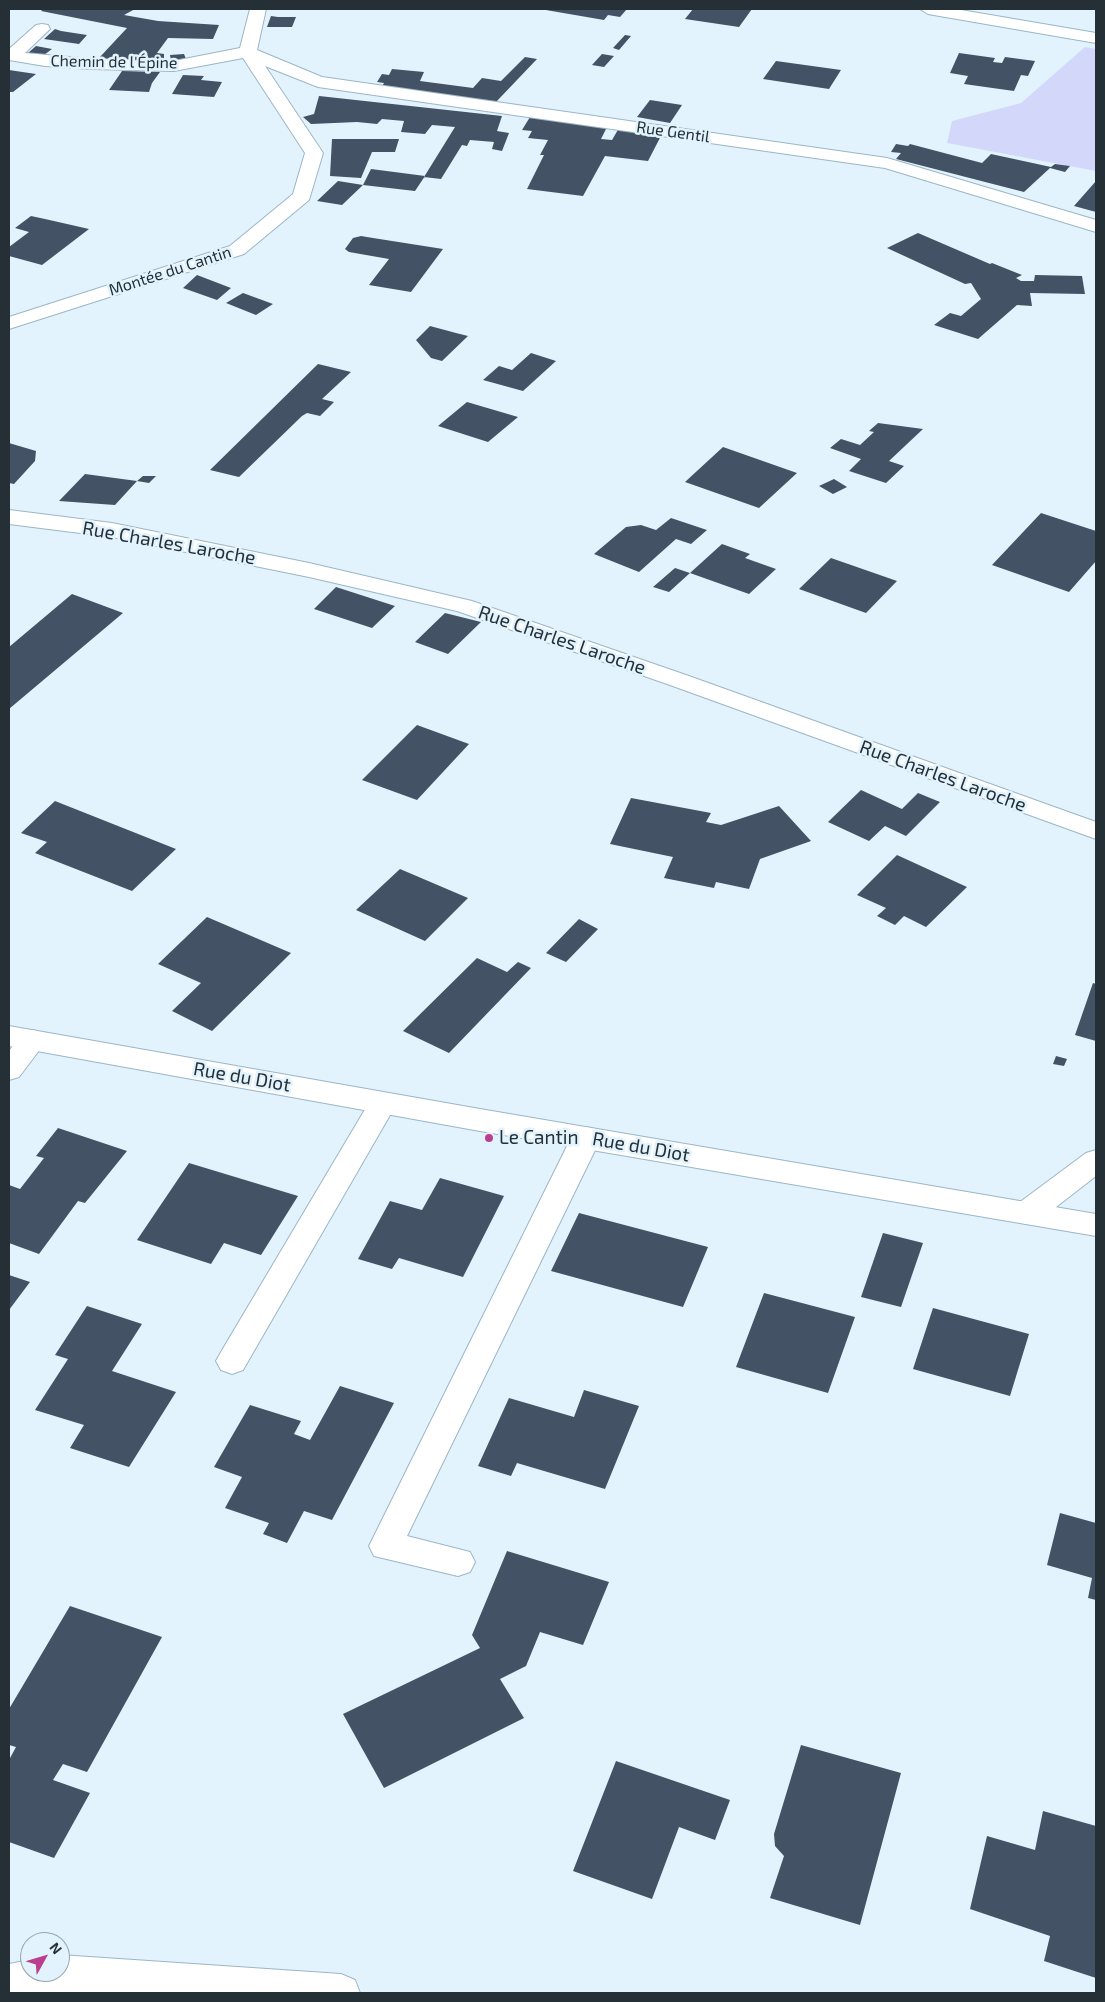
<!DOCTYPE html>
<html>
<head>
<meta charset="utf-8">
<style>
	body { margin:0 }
	#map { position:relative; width:1105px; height:2002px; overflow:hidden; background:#e2f3fd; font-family:"Exo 2",sans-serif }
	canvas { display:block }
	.frame { position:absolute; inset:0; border:10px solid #253036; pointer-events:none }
	.north { position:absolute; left:20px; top:1932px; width:50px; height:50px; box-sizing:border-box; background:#e2f3fd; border:1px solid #96a5ad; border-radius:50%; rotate:51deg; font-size:14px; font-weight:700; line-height:20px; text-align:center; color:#253036 }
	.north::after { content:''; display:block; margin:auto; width:18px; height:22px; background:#bb3f8e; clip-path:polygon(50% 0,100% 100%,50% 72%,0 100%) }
</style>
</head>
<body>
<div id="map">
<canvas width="1105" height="2002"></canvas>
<div class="frame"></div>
<div class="north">N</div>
</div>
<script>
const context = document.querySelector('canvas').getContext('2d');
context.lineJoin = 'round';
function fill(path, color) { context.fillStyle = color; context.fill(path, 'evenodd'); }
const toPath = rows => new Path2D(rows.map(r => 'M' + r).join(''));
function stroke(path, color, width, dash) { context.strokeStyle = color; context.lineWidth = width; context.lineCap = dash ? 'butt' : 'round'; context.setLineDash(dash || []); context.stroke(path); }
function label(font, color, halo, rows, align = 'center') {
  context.font = font + ' "Exo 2",sans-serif'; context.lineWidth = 5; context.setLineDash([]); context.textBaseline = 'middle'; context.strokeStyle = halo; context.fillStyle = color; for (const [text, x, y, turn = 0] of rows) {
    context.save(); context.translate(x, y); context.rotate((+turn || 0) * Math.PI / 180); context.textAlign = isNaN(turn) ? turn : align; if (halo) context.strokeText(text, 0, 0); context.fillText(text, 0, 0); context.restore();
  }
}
const green = toPath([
	[1085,47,1096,49,1096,171,947,143,952,121,1021,103]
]);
const building = toPath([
	[43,9,135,9,124,15,158,21,219,25,213,39,168,38,157,53,164,54,164,61,109,59,99,58,127,28,41,11],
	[540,9,627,9,620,17,608,15,604,20],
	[693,9,752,9,739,27,685,19],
	[271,16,278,17,296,17,292,27,267,27],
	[55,29,61,31,87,35,79,44,44,39],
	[625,35,631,36,619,50,613,48],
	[36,46,52,49,44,55,28,53],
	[959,53,995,58,993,62,1002,63,1005,57,1035,61,1028,76,1021,75,1014,91,964,84,968,76,950,73],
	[184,54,186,59,171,61,170,55],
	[602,54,614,56,604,67,592,65],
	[525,57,537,59,496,102,381,88,384,83,377,82,382,74,389,75,392,69,424,72,420,81,473,88,482,78,501,81],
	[776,61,841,70,829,89,763,79],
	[9,70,36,74,13,92,9,92],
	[122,71,160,72,152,83,149,92,109,90],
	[183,75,204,76,201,80,222,82,214,97,172,94],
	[319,96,502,116,497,131,509,133,502,151,492,149,494,142,470,140,467,146,462,145,441,179,424,177,455,127,432,125,425,134,401,132,404,121,382,119,377,124,357,122,311,124,303,117,314,114],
	[650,100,682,105,670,123,637,117],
	[530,117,607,127,601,139,612,140,619,128,662,134,648,161,605,156,583,196,527,189,544,155,540,155,548,140,528,138,532,131,522,130],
	[332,139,399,139,395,152,372,152,361,178,330,176],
	[896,144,908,146,910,144,982,163,991,154,1051,167,1055,164,1070,166,1065,172,1050,168,1024,192,896,159,901,153,891,152],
	[371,169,425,176,415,191,363,185,342,205,317,201,338,181,363,185],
	[1096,181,1096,212,1074,206],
	[31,216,45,219,89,229,42,265,9,256,9,247,29,232,15,228],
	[918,233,990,264,992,263,1022,275,1016,278,1021,281,1034,281,1035,275,1082,276,1085,294,1030,293,1032,306,1017,305,978,339,934,325,950,313,961,316,981,299,971,283,965,284,887,248],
	[361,236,373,238,443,249,411,292,369,285,389,259,349,252,345,249,353,238],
	[197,275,231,288,217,300,183,288],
	[243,293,273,304,256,315,226,303],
	[430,326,456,333,468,336,442,361,431,358,416,340],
	[531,353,556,361,523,391,483,380,499,366,512,370],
	[318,364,351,372,322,399,334,402,320,416,307,413,302,416,239,477,210,470],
	[467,402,518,417,488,442,438,426],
	[878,423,923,429,889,461,904,466,886,483,849,471,861,459,830,448,841,439,860,445,874,432,869,431],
	[9,443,36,451,35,461,14,484,9,483],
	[723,447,797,473,759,508,685,482],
	[85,474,137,481,115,505,59,501],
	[143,476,156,476,149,483,137,481],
	[834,479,847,487,833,494,819,486],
	[1041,513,1096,531,1096,561,1069,592,992,565],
	[671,518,707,530,691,544,676,539,639,572,594,554,626,527,641,525,656,530],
	[722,544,750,554,745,558,776,569,749,594,690,573],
	[831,558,897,581,866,613,799,589],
	[675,568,690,573,669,592,653,587],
	[336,587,395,606,372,628,314,609],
	[72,594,123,613,9,709,9,647],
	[445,613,481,622,448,654,415,642],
	[417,725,469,744,417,800,362,780],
	[861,790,902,809,918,793,940,802,906,836,885,826,869,841,828,822],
	[631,798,711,813,706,822,721,825,779,806,811,841,760,859,749,889,716,882,714,888,664,878,673,857,610,844],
	[55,801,176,849,132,891,35,853,47,842,21,833],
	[897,855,967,887,926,927,904,916,895,925,877,916,886,908,857,895],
	[400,869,468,898,425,941,356,910],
	[207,917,291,953,212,1031,172,1011,201,983,158,964],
	[579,919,598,929,566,962,546,953],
	[477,958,507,972,518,962,531,968,449,1053,403,1031],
	[1093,983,1096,984,1096,1041,1075,1035],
	[1056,1056,1067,1059,1064,1066,1053,1064],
	[58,1128,127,1151,85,1203,78,1201,39,1254,9,1243,9,1185,20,1189,44,1158,36,1156],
	[189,1163,298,1196,261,1255,224,1243,211,1264,137,1240],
	[440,1178,504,1196,463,1277,399,1258,392,1269,358,1259,390,1201,422,1210],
	[579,1213,708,1247,683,1307,551,1271],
	[883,1233,923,1243,901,1307,861,1297],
	[9,1275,30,1282,9,1310],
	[764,1293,855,1317,828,1393,736,1367],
	[87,1306,142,1324,112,1371,176,1392,129,1467,70,1448,84,1425,35,1410,68,1359,55,1355],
	[933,1308,1029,1334,1010,1396,913,1369],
	[340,1386,394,1403,332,1520,304,1511,287,1543,263,1534,269,1523,225,1508,242,1477,214,1467,250,1405,301,1421,294,1434,310,1440],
	[584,1390,639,1406,605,1489,517,1463,511,1476,478,1466,509,1398,574,1417],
	[1060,1513,1096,1523,1096,1600,1088,1598,1092,1578,1047,1565],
	[507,1551,609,1582,583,1645,540,1632,526,1666,500,1679,524,1718,384,1788,343,1714,480,1648,472,1635],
	[70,1606,162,1637,87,1772,63,1764,53,1780,90,1793,54,1858,9,1842,9,1760,16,1747,9,1745,9,1709],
	[801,1745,901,1773,860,1925,770,1898,784,1856,775,1846,774,1834],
	[616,1761,730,1800,715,1840,679,1827,652,1899,573,1871],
	[1043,1811,1096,1826,1096,1978,1044,1961,1050,1936,970,1909,987,1836,1035,1850]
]);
const service = toPath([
	[383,1093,393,1096,397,1103,243,1370,232,1374,221,1370,216,1361,221,1352,373,1096,383,1093],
	[586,1127,596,1130,601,1138,407,1536,470,1552,475,1562,470,1572,458,1576,374,1556,369,1546,374,1536,571,1138,576,1130,586,1127]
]);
const minor = toPath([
	[250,9,266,9,257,50,322,77,887,158,1096,220,1096,232,885,168,318,87,265,66,323,153,309,200,244,254,9,329,9,317,230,246,293,194,305,153,243,58,174,71,91,69,45,66,9,60,9,49,36,25,42,24,48,25,50,29,25,53,91,59,174,61,240,48,250,9],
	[920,9,955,9,1096,33,1096,43,928,14,920,9],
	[9,510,112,523,309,563,472,601,686,675,1096,822,1096,839,670,685,457,611,309,577,112,537,9,524,9,510],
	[33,1030,43,1033,47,1040,19,1077,9,1080,9,1051,23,1033,33,1030],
	[1096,1150,1096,1176,1038,1221,1027,1224,1016,1221,1012,1213,1016,1205,1086,1153,1096,1150],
	[60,1955,341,1974,355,1980,360,1993,9,1993,9,1964,30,1960,30,1972,60,1972,60,1955]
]);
const tertiary = toPath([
	[9,1026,480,1109,1096,1214,1096,1236,480,1131,9,1046,9,1026]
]);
const markers = [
	[489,1138,5,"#bb3f8e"]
];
const farStreetnames = [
	["Chemin de l'Épine",114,62,1],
	["Rue Gentil",673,132,8],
	["Montée du Cantin",170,271,-18]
];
const streetNames = [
	["Rue Charles Laroche",169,543,10],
	["Rue Charles Laroche",562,640,19],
	["Rue Charles Laroche",943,776,20],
	["Rue du Diot",242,1077,10],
	["Rue du Diot",641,1147,10]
];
const poiNames = [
	["Le Cantin",499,1138]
];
fill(green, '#d3d8fa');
fill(building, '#445265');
stroke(service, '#9bb6c6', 2);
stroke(minor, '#9bb6c6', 2);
stroke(tertiary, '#9bb6c6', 2);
fill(service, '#fff');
fill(minor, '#fff');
fill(tertiary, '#fff');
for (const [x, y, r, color] of markers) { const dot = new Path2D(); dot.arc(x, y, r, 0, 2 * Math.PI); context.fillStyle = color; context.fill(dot); stroke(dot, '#e2f3fd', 2); }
label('16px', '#253036', '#e2f3fd', farStreetnames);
label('19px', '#253036', '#e2f3fd', streetNames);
label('19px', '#253036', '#e2f3fd', poiNames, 'left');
</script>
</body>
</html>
